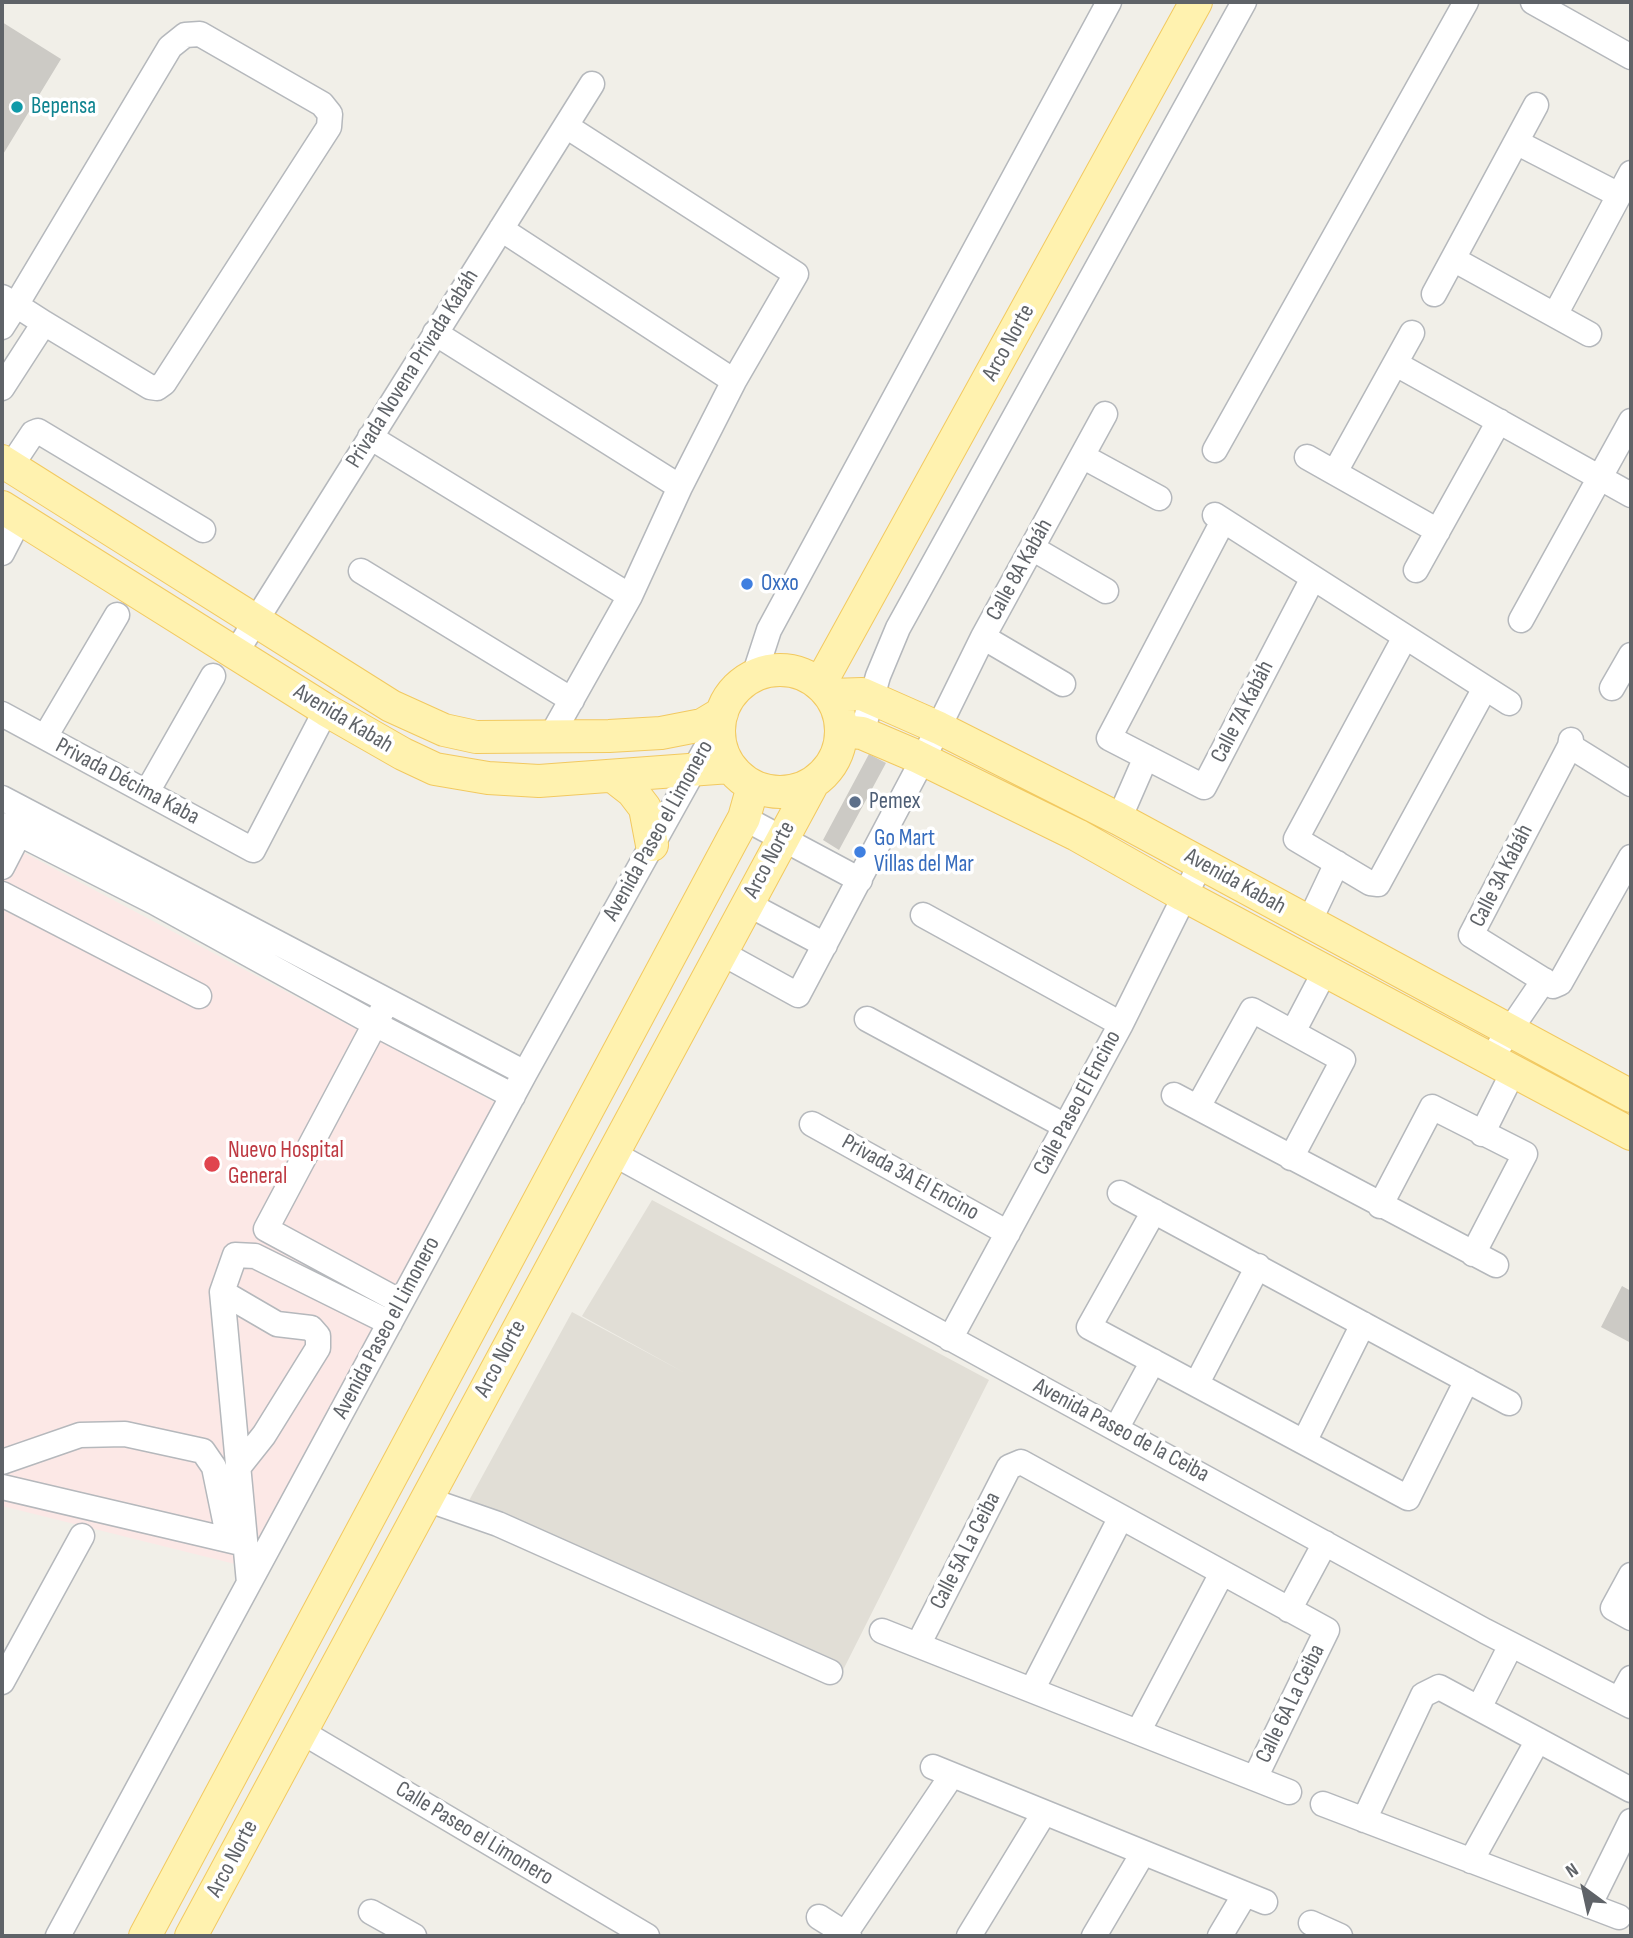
<!DOCTYPE html>
<html>
<head>
<meta charset="utf-8">
<style>
	body { margin:0 }
	#map { position:relative; width:1633px; height:1938px; overflow:hidden; background:#f1efe8; font-family:"Sofia Sans Condensed",sans-serif }
	canvas { display:block }
	.frame { position:absolute; inset:0; border:4px solid #5f6368; pointer-events:none }
	.north { position:absolute; left:1549px; top:1854px; width:70px; height:70px; -webkit-text-stroke:5px #fff; paint-order:stroke; rotate:327deg; font-size:19px; font-weight:700; line-height:28px; text-align:center; color:#5f6368 }
	.north::after { content:''; display:block; margin:auto; width:24px; height:32px; background:#5f6368; clip-path:polygon(50% 0,100% 100%,50% 72%,0 100%) }
</style>
</head>
<body>
<div id="map">
<canvas width="1633" height="1938"></canvas>
<div class="frame"></div>
<div class="north">N</div>
</div>
<script>
const context = document.querySelector('canvas').getContext('2d');
context.lineJoin = 'round';
function fill(path, color) { context.fillStyle = color; context.fill(path, 'evenodd'); }
const toPath = rows => new Path2D(rows.map(r => 'M' + r).join(''));
function stroke(path, color, width, dash) { context.strokeStyle = color; context.lineWidth = width; context.lineCap = dash ? 'butt' : 'round'; context.setLineDash(dash || []); context.stroke(path); }
function label(font, color, halo, rows, align = 'center') {
  context.font = font + ' "Sofia Sans Condensed",sans-serif'; context.lineWidth = 7; context.setLineDash([]); context.textBaseline = 'middle'; context.strokeStyle = halo; context.fillStyle = color; for (const [text, x, y, turn = 0] of rows) {
    context.save(); context.translate(x, y); context.rotate((+turn || 0) * Math.PI / 180); context.textAlign = isNaN(turn) ? turn : align; if (halo) context.strokeText(text, 0, 0); context.fillText(text, 0, 0); context.restore();
  }
}
const education = toPath([
	[652,1200,989,1380,837,1682,460,1517,572,1312,685,1373,582,1316]
]);
const medical = toPath([
	[2,841,496,1103,243,1566,2,1506]
]);
const building = toPath([
	[2,22,61,59,2,156],
	[869,754,886,763,839,850,823,840],
	[1622,1286,1631,1291,1631,1343,1601,1327]
]);
const minor = toPath([
	[1533,2,1631,57],
	[1516,142,1619,195],
	[501,229,734,381],
	[1453,259,1589,334],
	[1434,294,1536,105],
	[2,297,16,305,44,323,150,387,157,388,164,383,329,127,330,114,322,104,200,34,185,35,170,47,16,305,2,327],
	[1555,315,1631,173],
	[435,333,680,487],
	[1396,364,1631,495],
	[2,388,44,323],
	[370,437,630,596],
	[1215,450,1466,2],
	[1082,456,1159,498],
	[1307,457,1438,531],
	[11,466,33,433,38,431,203,530],
	[1335,472,1412,333],
	[1215,515,1509,703],
	[1223,521,1109,738,1204,787,1313,578],
	[1032,548,1106,591],
	[2,553,20,518],
	[1416,570,1499,421],
	[361,571,572,700],
	[1521,620,1631,421],
	[983,637,1063,684],
	[1405,637,1296,839,1370,883,1378,884,1485,688],
	[235,654,592,84],
	[754,676,769,630,1109,2],
	[1612,688,1631,655],
	[2,714,253,850,326,710],
	[862,733,878,676,898,628,1244,2],
	[45,737,117,615],
	[550,738,630,596,680,487,734,381,796,274,566,126],
	[1571,740,1570,746,1631,784],
	[1570,746,1471,935,1553,986,1560,983,1631,857],
	[147,792,213,676],
	[2,798,525,1073],
	[744,818,860,880],
	[1119,819,1146,757],
	[2,825,154,902,375,1024,513,1096],
	[2,867,19,834],
	[2,894,199,996],
	[746,903,825,945],
	[923,915,1121,1024],
	[1309,922,1337,863],
	[720,952,798,995,923,759,983,637,1105,414],
	[383,1009,266,1229,401,1302],
	[867,1019,1065,1126],
	[1293,1032,1325,971],
	[1491,1058,1544,980],
	[1174,1095,1496,1265],
	[1198,1107,1252,1010,1343,1060,1291,1158],
	[812,1124,1008,1233],
	[1482,1134,1513,1072],
	[612,1153,1485,1631,1631,1706],
	[1120,1193,1509,1403],
	[1380,1206,1432,1107,1525,1154,1473,1254],
	[1154,1211,1089,1327,1408,1498,1467,1380],
	[222,1292,277,1324,311,1328,318,1336,318,1348,264,1435,237,1469],
	[950,1339,1121,1024,1201,863],
	[1197,1383,1258,1266],
	[1116,1429,1153,1361],
	[1304,1442,1363,1324],
	[2,1462,80,1435,125,1434,203,1451,214,1467,229,1540],
	[2,1487,241,1543],
	[426,1499,498,1524,830,1672],
	[1631,1575,1613,1608,1631,1618],
	[249,1583,222,1292,235,1255,255,1256,390,1323],
	[1289,1610,1325,1543],
	[882,1631,1289,1792],
	[918,1645,1009,1467,1021,1462,1327,1630,1255,1778],
	[2,1682,82,1536],
	[1032,1690,1121,1517],
	[1619,1700,1631,1678],
	[1479,1708,1511,1645],
	[302,1732,647,1936],
	[1138,1732,1222,1573],
	[933,1767,1265,1902],
	[1323,1804,1619,1917],
	[1364,1820,1423,1695,1439,1687,1631,1790],
	[1471,1861,1538,1740],
	[1589,1906,1631,1821],
	[371,1912,414,1936],
	[819,1917,849,1936],
	[1311,1923,1340,1936],
	[845,1934,952,1775],
	[58,1936,525,1073,720,723],
	[969,1936,1044,1813],
	[1094,1936,1143,1853],
	[1220,1936,1245,1894]
]);
const major = toPath([
	[2,461,391,706,444,730,476,737,609,736,661,733,702,725,722,713],
	[2,507,326,710,403,754,435,769,488,778,539,781,730,767],
	'719 731a61 61 0 1 1 122 0a61 61 0 1 1-122 0Z',
	[820,684,1196,2],
	[831,695,862,694,939,728,1119,819,1631,1096],
	[842,731,862,733,916,756,1077,835,1183,895,1631,1134],
	[614,777,632,791,645,808,652,845],
	[145,1936,732,840,744,818,753,786],
	[191,1936,813,783]
]);
const markers = [
	[17,107,7,"#0f9aa8"],
	[747,584,7,"#3f7fe0"],
	[855,802,7,"#5c6f8a"],
	[860,852,7,"#3f7fe0"],
	[212,1164,9,"#e0444e"]
];
const cultureNames = [
	["Bepensa",31,107]
];
const streetNames = [
	["Arco Norte",1009,343,-61],
	["Privada Novena Privada Kabáh",413,369,-58],
	["Calle 8A Kabáh",1020,570,-61],
	["Calle 7A Kabáh",1243,712,-63],
	["Avenida Kabah",343,719,31],
	["Privada Décima Kaba",127,782,28],
	["Avenida Paseo el Limonero",659,831,-61],
	["Arco Norte",770,860,-62],
	["Calle 3A Kabáh",1502,876,-63],
	["Avenida Kabah",1235,882,29],
	["Calle Paseo El Encino",1078,1103,-62],
	["Privada 3A El Encino",910,1178,29],
	["Avenida Paseo el Limonero",387,1328,-62],
	["Arco Norte",501,1359,-62],
	["Avenida Paseo de la Ceiba",1121,1431,28],
	["Calle 5A La Ceiba",966,1551,-63],
	["Calle 6A La Ceiba",1291,1704,-64],
	["Calle Paseo el Limonero",474,1834,31],
	["Arco Norte",233,1859,-62]
];
const shopNames = [
	["Oxxo",761,584],
	["Go Mart",874,839],
	["Villas del Mar",874,865]
];
const serviceNames = [
	["Pemex",869,802]
];
const healthNames = [
	["Nuevo Hospital",228,1151],
	["General",228,1177]
];
fill(education, '#e1ded6');
fill(medical, '#fce8e6');
fill(building, '#cccac5');
stroke(minor, '#b5b8bc', 27);
stroke(major, '#f2c960', 34);
stroke(minor, '#fff', 24);
stroke(major, '#fff2af', 32);
for (const [x, y, r, color] of markers) { const dot = new Path2D(); dot.arc(x, y, r, 0, 2 * Math.PI); context.fillStyle = color; context.fill(dot); stroke(dot, '#fff', 2.5); }
label('23px', '#0d838f', '#fff', cultureNames, 'left');
label('23px', '#5f6368', '#fff', streetNames);
label('23px', '#366cbe', '#fff', shopNames, 'left');
label('23px', '#4e5e75', '#fff', serviceNames, 'left');
label('23px', '#be3a42', '#fff', healthNames, 'left');
</script>
</body>
</html>
